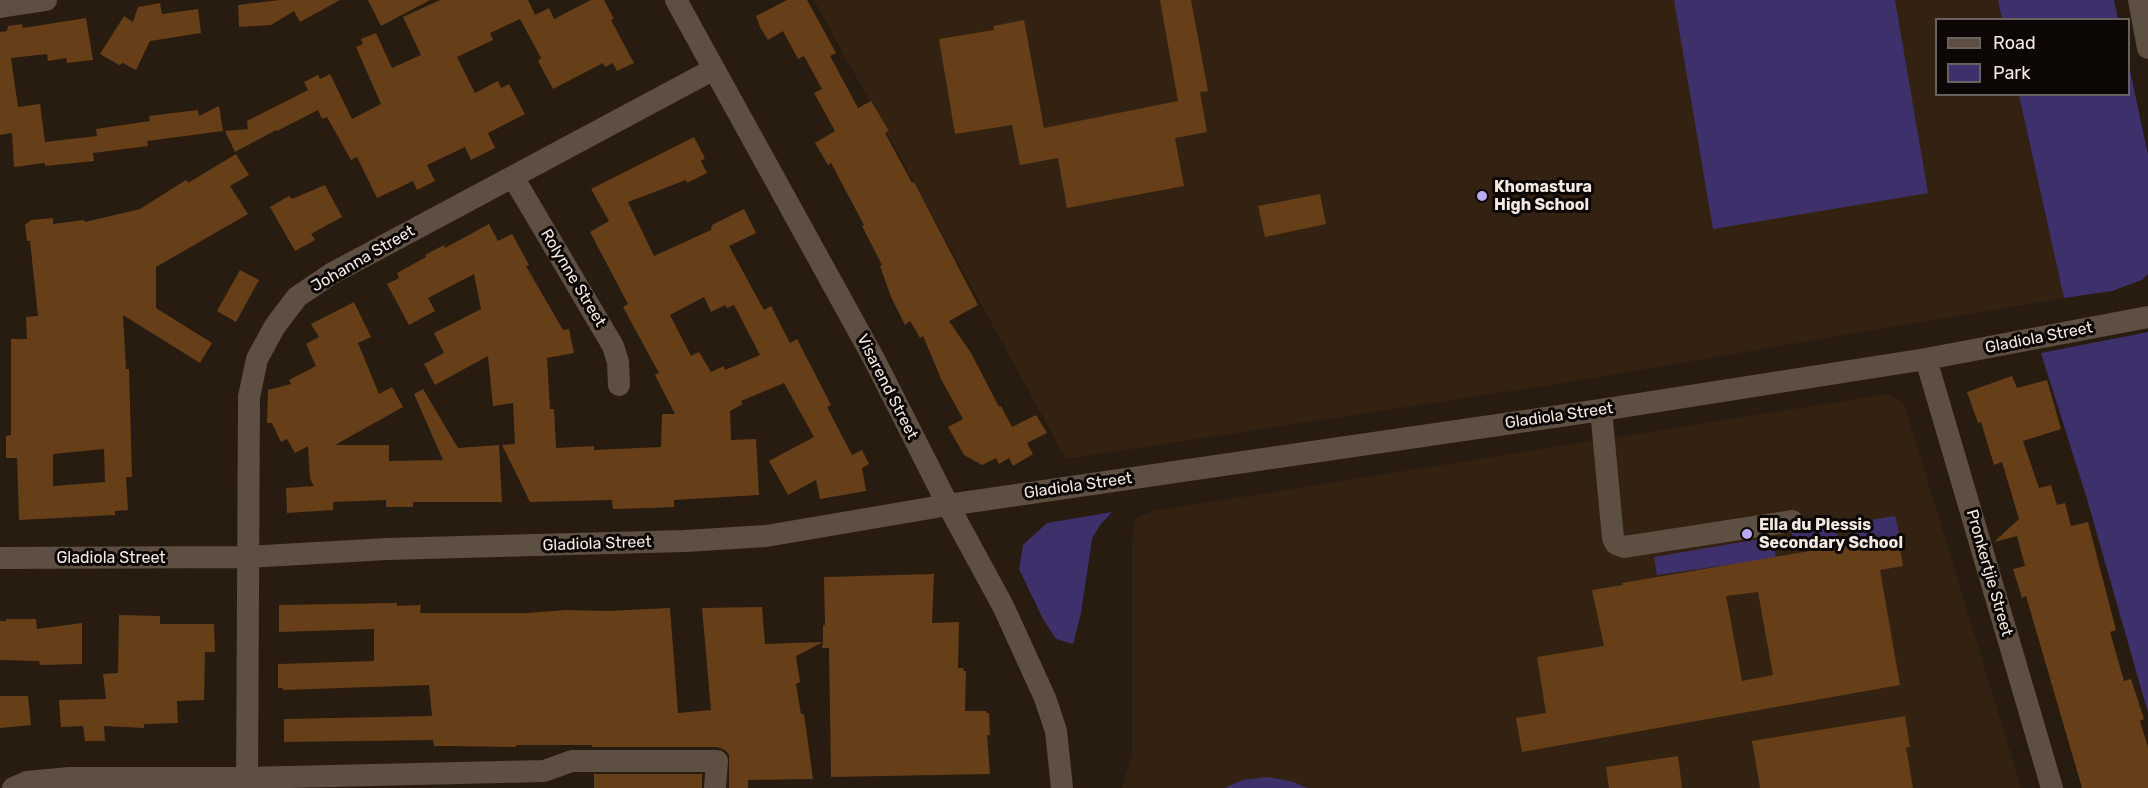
<!DOCTYPE html>
<html>
<head>
<meta charset="utf-8">
<style>
	body { margin:0 }
	#map { position:relative; width:2148px; height:788px; overflow:hidden; background:#281b10; font-family:Rubik,sans-serif }
	canvas { display:block }
	.legend { position:absolute; left:1935px; top:18px; width:195px; height:78px; box-sizing:border-box; background:#0c0704; border:2px solid #68615d; margin:0; padding:8px 10px; list-style:none; font-size:18px; color:#f2e9e2 }
	.legend li { display:flex; align-items:center; gap:12px; height:30px }
	.legend b { width:30px; border:2px solid #68615d }
</style>
</head>
<body>
<div id="map">
<canvas width="2148" height="788"></canvas>
<ul class="legend">
<li><b style="height:8px;background:#5d4f42"></b>Road</li>
<li><b style="height:16px;background:#3e316b"></b>Park</li>
</ul>
</div>
<script>
const context = document.querySelector('canvas').getContext('2d');
context.lineJoin = 'round';
function fill(path, color) { context.fillStyle = color; context.fill(path, 'evenodd'); }
const toPath = rows => new Path2D(rows.map(r => 'M' + r).join(''));
function stroke(path, color, width, dash) { context.strokeStyle = color; context.lineWidth = width; context.lineCap = dash ? 'butt' : 'round'; context.setLineDash(dash || []); context.stroke(path); }
function label(font, color, halo, rows, align = 'center') {
  context.font = font + ' Rubik,sans-serif'; context.lineWidth = 6; context.setLineDash([]); context.textBaseline = 'middle'; context.strokeStyle = halo; context.fillStyle = color; for (const [text, x, y, turn = 0] of rows) {
    context.save(); context.translate(x, y); context.rotate((+turn || 0) * Math.PI / 180); context.textAlign = isNaN(turn) ? turn : align; if (halo) context.strokeText(text, 0, 0); context.fillText(text, 0, 0); context.restore();
  }
}
const built = toPath([
	[814,0,1998,0,2002,19,1936,20,1936,94,2019,95,2064,298,1544,386,1066,459],
	[1887,394,1904,403,2021,788,1122,788,1132,755,1132,542,1135,519,1143,515,1154,511]
]);
const green = toPath([
	[1674,0,1895,0,1928,193,1713,229],
	[1998,0,2114,0,2118,19,2002,19],
	[2129,66,2148,155,2148,274,2142,280,2112,291,2064,298,2019,95,2128,94],
	[2148,332,2148,713,2087,499,2041,353],
	[1112,512,1100,525,1092,539,1081,613,1073,644,1056,639,1043,619,1019,569,1023,545,1047,523],
	[1895,516,1900,536,1852,542,1850,523],
	[1835,525,1839,543,1796,551,1792,533],
	[1772,537,1776,558,1657,575,1654,557],
	[1267,777,1290,781,1308,788,1225,788,1242,780]
]);
const building = toPath([
	[280,0,340,0,300,22,294,11,271,25,239,27,238,5],
	[368,0,430,0,381,26],
	[440,0,528,0,535,15,549,8,554,19,591,0,604,0,614,19,611,20,634,63,617,71,613,63,605,67,603,63,553,89,538,61,541,58,520,19,490,33,493,40,457,57,475,93,498,81,501,88,509,84,525,114,488,133,495,148,471,160,465,147,427,165,435,181,417,190,413,181,377,198,357,157,351,160,327,117,322,119,318,110,277,131,276,130,235,152,225,131,248,129,247,121,308,90,304,82,318,75,320,79,330,74,352,119,381,104,356,47,363,44,361,39,376,33,392,68,421,55,403,17],
	[787,0,807,0,836,53,830,56,858,108,871,101,889,131,885,133,912,183,914,182,978,305,949,321,971,353,999,407,1001,406,1012,427,1036,415,1047,433,1027,443,1033,454,1013,466,1009,458,999,464,996,458,982,465,964,455,948,427,963,419,942,381,923,336,920,338,910,321,905,325,891,297,880,266,882,265,862,226,864,225,831,163,828,165,815,143,835,131,814,93,822,89,804,56,798,59,783,31,768,40,760,27,756,16],
	[1160,0,1191,0,1208,91,1200,92,1207,132,1175,138,1184,186,1067,208,1058,158,1020,165,1012,125,955,134,939,39,994,30,994,26,1024,20,1044,128,1178,101],
	[160,3,162,14,198,9,201,33,150,41,136,70,123,63,119,65,100,54,124,16,133,22,138,7],
	[86,18,93,60,67,63,66,58,48,61,47,54,11,58,18,107,40,104,45,142,97,136,96,129,150,121,149,116,198,110,199,116,219,106,223,131,147,141,148,146,93,153,94,161,45,166,45,163,14,167,12,133,0,135,0,32,7,31,8,26,22,24,23,28],
	[694,137,705,158,701,161,707,173,687,183,686,180,628,202,654,256,711,230,712,225,744,209,756,233,729,246,764,310,771,306,790,343,797,339,831,405,827,407,852,455,862,450,869,464,862,468,866,491,820,499,816,480,788,495,769,461,814,437,784,383,741,401,743,404,730,411,731,440,756,439,759,495,674,500,674,507,649,508,613,509,612,500,530,502,502,445,515,444,513,403,493,406,488,356,435,385,424,364,444,353,434,333,481,309,474,274,428,298,435,311,409,325,387,284,399,278,397,273,426,257,425,255,444,245,445,248,489,224,498,241,512,234,529,265,526,266,563,330,569,329,574,353,547,358,550,409,554,409,556,448,594,446,594,450,661,447,662,414,675,414,655,375,659,373,623,307,628,304,590,232,609,221,591,189],
	[704,297,711,312,725,305,727,308,734,305,760,355,725,370,724,366,711,372,699,352,691,356,670,315],
	[236,154,249,175,230,186,248,214,156,267,156,308,212,343,200,363,123,315,126,369,129,369,132,477,126,477,128,510,115,511,115,515,19,520,17,458,6,458,6,436,11,435,11,339,27,339,26,317,38,316,30,241,27,241,25,225,31,220,53,218,53,224,84,220,85,222,140,209,186,180,188,183],
	[104,449,105,482,53,486,53,454],
	[325,185,342,217,311,234,315,240,295,251,270,207,289,196,292,199],
	[1320,194,1326,224,1265,237,1258,206],
	[240,270,259,280,236,322,217,311],
	[354,302,371,337,358,343,379,394,392,387,403,407,335,445,389,445,389,461,443,460,414,394,423,389,458,448,499,445,502,502,413,502,413,507,386,507,386,500,333,502,333,510,287,513,286,488,314,486,310,479,308,446,295,453,287,439,281,442,272,423,267,423,268,390,291,384,289,380,316,366,306,344,319,337,311,324],
	[2012,376,2017,388,2047,380,2061,429,2023,441,2039,488,2051,485,2057,505,2065,503,2071,526,2088,522,2116,630,2110,632,2124,681,2131,679,2144,719,2140,721,2148,747,2148,788,2082,788,2026,596,2022,598,2013,569,2025,566,2017,536,1994,542,2019,519,2002,462,1994,465,1981,422,1978,423,1967,392],
	[1898,536,1903,566,1880,570,1900,685,1522,752,1516,718,1546,713,1537,657,1604,646,1592,590,1623,585,1622,583],
	[1758,592,1773,675,1742,681,1726,596],
	[934,574,932,623,959,622,958,668,963,668,964,671,966,671,965,711,986,711,986,713,989,713,990,735,987,735,990,774,831,777,829,648,822,648,823,642,796,656,800,682,796,684,801,714,804,714,813,779,748,780,748,788,729,788,729,755,725,750,717,747,592,747,592,745,516,745,516,747,449,746,434,746,433,740,284,742,284,719,432,716,429,685,283,690,283,688,278,688,278,664,374,661,374,629,279,632,279,605,397,603,397,606,421,605,420,613,527,613,566,610,607,611,670,608,678,713,711,710,702,608,762,607,765,644,823,642,823,625,825,625,824,577],
	[119,615,160,616,160,624,214,624,215,652,205,652,204,700,177,701,178,723,144,724,144,728,104,726,105,741,85,741,83,726,61,727,59,700,106,699,103,674,118,673],
	[6,619,36,619,37,629,82,623,82,664,40,665,39,661,0,660,0,621,6,621],
	[0,696,28,696,31,725,0,728],
	[1905,716,1910,747,1906,747,1913,788,1760,788,1752,741],
	[1678,756,1682,788,1609,788,1606,767],
	[594,774,702,774,702,788,594,788]
]);
const minor = toPath([
	[676,0,874,359,948,505,1003,606,1045,698,1056,731,1062,788],
	[2139,0,2148,48],
	[0,7,46,0],
	[513,177,613,346,618,362,619,385],
	[1926,359,2052,788],
	[1601,410,1613,538,1616,544,1624,547,1792,521],
	[0,558,247,557,387,549,685,541,766,536,948,505,1601,410,1926,359,2148,317],
	[13,788,27,782,69,778,246,778,544,771,572,761,717,761,715,788],
	[247,788,249,397,257,359,275,326,297,297,331,274,714,69]
]);
const markers = [
	[1482,196,6,"#b7abf7"],
	[1747,534,6,"#b7abf7"]
];
const poiNames = [
	["Khomastura",1494,187],
	["High School",1494,205],
	["Ella du Plessis",1759,525],
	["Secondary School",1759,543]
];
const streetNames = [
	["Johanna Street",363,259,-30],
	["Rolynne Street",573,278,59],
	["Gladiola Street",2039,338,-11],
	["Visarend Street",887,387,63],
	["Gladiola Street",1559,416,-8],
	["Gladiola Street",1078,486,-8],
	["Gladiola Street",597,544,-2],
	["Gladiola Street",111,558],
	["Pronkertjie Street",1989,573,74]
];
fill(built, '#321');
fill(green, '#3e316b');
fill(building, '#663f18');
stroke(minor, '#5d4f42', 22);
for (const [x, y, r, color] of markers) { const dot = new Path2D(); dot.arc(x, y, r, 0, 2 * Math.PI); context.fillStyle = color; context.fill(dot); stroke(dot, '#0c0704', 2); }
label('bold 16px', '#f2e9e2', '#0c0704', poiNames, 'left');
label('16px', '#f2e9e2', '#0c0704', streetNames);
</script>
</body>
</html>
